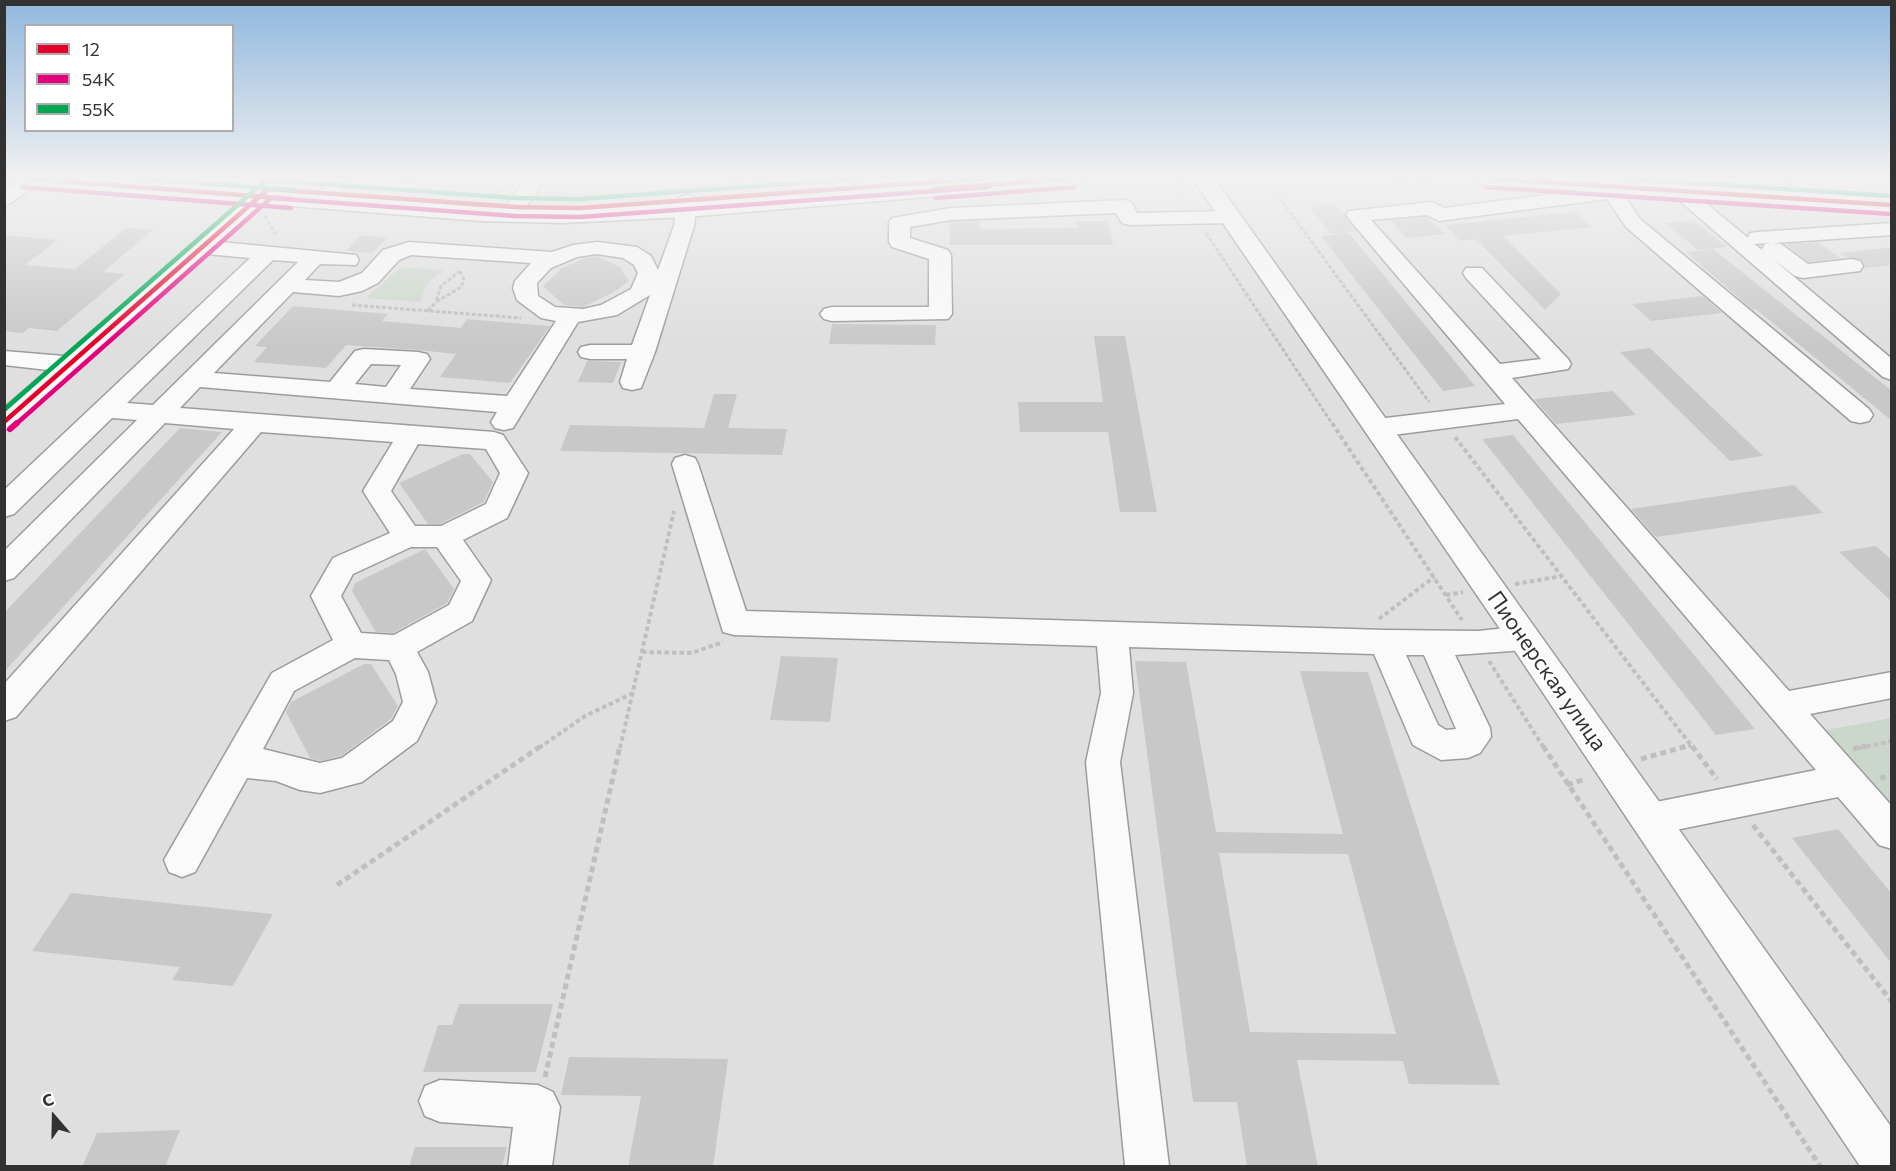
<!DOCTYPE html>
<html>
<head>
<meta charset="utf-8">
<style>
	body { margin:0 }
	#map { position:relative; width:1896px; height:1171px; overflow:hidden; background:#e0dfe0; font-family:Commissioner,sans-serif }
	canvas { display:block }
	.frame { position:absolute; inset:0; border:6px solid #333233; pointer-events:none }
	.legend { position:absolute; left:24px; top:24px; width:210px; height:108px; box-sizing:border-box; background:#fff; border:2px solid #adadad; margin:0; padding:8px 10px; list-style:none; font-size:18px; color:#333233 }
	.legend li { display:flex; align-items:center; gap:12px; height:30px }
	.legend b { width:30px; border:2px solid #adadad }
	.north { position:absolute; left:24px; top:1087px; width:60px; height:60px; -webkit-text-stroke:4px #fff; paint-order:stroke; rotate:340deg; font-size:16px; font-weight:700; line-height:24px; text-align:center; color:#333233 }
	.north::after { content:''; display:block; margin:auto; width:21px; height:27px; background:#333233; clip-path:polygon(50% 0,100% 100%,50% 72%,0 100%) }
</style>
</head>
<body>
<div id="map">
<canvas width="1896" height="1171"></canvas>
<div class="frame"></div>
<ul class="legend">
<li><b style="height:8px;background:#e4002b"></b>12</li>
<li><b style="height:8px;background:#e5007d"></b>54К</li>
<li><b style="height:8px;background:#00a651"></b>55К</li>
</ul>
<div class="north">С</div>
</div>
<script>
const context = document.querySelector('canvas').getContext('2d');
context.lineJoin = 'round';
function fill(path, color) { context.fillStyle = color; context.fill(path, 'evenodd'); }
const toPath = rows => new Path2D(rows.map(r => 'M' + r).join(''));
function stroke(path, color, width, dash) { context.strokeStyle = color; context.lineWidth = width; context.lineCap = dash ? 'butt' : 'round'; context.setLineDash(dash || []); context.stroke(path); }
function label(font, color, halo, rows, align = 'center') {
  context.font = font + ' Commissioner,sans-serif'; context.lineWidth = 4.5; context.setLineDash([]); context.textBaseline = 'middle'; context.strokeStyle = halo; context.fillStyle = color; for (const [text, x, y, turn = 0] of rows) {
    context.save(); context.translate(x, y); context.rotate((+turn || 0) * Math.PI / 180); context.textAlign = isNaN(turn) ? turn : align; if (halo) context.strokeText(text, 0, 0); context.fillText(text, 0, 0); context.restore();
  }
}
const green = toPath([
	[401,267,444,270,427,284,420,302,366,298],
	[1891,718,1891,808,1821,731]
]);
const building = toPath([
	[1336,204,1347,220,1357,231,1331,234,1309,207],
	[1575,212,1592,227,1503,236,1561,294,1545,310,1476,239,1460,241,1445,225],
	[1427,217,1445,234,1406,238,1391,220],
	[1693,220,1727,247,1698,250,1665,223],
	[980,221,980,229,1078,228,1077,221,1108,221,1113,245,950,245,950,222],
	[126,228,153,230,103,272,125,274,57,331,29,328,23,333,4,331,4,235,58,240,25,265,75,269],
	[1349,233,1475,386,1443,391,1321,236],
	[361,235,387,238,372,253,346,251],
	[1818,242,1840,258,1809,262,1785,244],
	[1892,247,1892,265,1864,268,1861,259,1846,257,1840,253],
	[1713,249,1892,391,1892,421,1756,309,1753,310,1686,252],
	[597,256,620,267,629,281,614,292,583,307,564,305,543,286,562,268,585,258],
	[1703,296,1722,313,1651,321,1632,304],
	[293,306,388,314,382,321,461,328,467,319,550,326,510,383,440,377,456,354,418,350,346,345,326,368,254,362,267,347,255,346],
	[832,324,936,325,935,345,829,344],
	[1094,336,1125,336,1157,512,1120,512,1108,432,1020,432,1018,402,1103,402],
	[1650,348,1763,456,1730,461,1620,352],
	[587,361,621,362,613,383,578,382],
	[1613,391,1636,415,1556,424,1534,399],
	[714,394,737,394,728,428,787,429,782,455,560,451,570,425,704,428],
	[180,428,222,432,4,672,4,613],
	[1513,435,1755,729,1716,735,1482,439],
	[463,454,470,454,493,482,484,502,440,524,428,524,399,483],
	[1794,485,1823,513,1656,537,1631,509],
	[1876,546,1892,560,1892,602,1839,552],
	[425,549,454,589,447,603,393,633,376,632,352,591,355,583],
	[781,656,838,658,830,722,770,720],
	[1135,661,1186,662,1216,832,1343,834,1300,671,1368,672,1500,1085,1409,1084,1403,1061,1297,1060,1318,1167,1247,1167,1237,1102,1193,1102],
	[1219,853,1348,854,1396,1034,1250,1032],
	[364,664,371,664,398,706,391,719,341,756,320,761,310,758,286,712,291,702],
	[1838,829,1892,894,1892,964,1792,838],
	[71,893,273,914,233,986,172,980,180,967,32,951],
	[459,1004,553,1004,536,1072,423,1072,438,1025,452,1025],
	[569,1057,728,1059,713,1167,628,1167,641,1096,561,1095],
	[180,1130,165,1167,82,1167,97,1133],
	[415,1147,507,1147,502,1167,409,1167]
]);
const pathFar2 = toPath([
	[1146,178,1150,185],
	[1265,178,1429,402],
	[1338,178,1466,185],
	[1850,178,1892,181],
	[363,179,508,190],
	[1172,184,1185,202],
	[698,187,780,178],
	[1123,188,1184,182],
	[647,192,672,189],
	[548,193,586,195],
	[265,216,277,236],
	[1206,233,1333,425],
	[460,271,464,280,461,287,436,302,441,286,460,271],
	[352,305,521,318],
	[428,311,436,302]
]);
const pathFar1 = toPath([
	[1332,423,1462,620],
	[1455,437,1693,748],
	[1515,584,1562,576],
	[1446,595,1463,592],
	[1379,619,1434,577],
	[642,652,692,653,723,642],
	[1489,661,1544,748],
	[539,748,585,716,633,693],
	[620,748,674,511],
	[1681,748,1691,745],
	[1859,748,1892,741]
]);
const path = toPath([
	[1543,746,1820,1166],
	[1692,746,1717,779],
	[1853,749,1867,746],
	[1641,759,1687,746],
	[1880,778,1892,776],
	[1567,785,1586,779],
	[1753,825,1892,1002],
	[337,885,541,746],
	[545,1077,620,746]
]);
const minor = toPath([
	[22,178,45,178,11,203,4,205,4,190,22,178],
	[333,178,355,178,334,198,320,198,317,194,333,178],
	[527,178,547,178,523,211,509,211,506,207,527,178],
	[832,178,852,178,854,189,851,193,837,193,832,178],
	[1593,178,1613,178,1640,219,1869,409,1873,415,1869,421,1860,423,1851,421,1626,227,1607,199,1439,221,1427,215,1371,220,1500,364,1541,359,1466,278,1463,273,1466,268,1482,268,1568,359,1571,364,1568,369,1512,378,1789,691,1892,672,1892,698,1810,714,1892,806,1892,849,1879,845,1838,797,1651,835,1638,830,1633,819,1638,808,1651,803,1816,770,1518,419,1377,437,1368,434,1364,428,1368,422,1377,419,1505,404,1349,219,1346,215,1349,211,1432,202,1444,208,1599,188,1593,178],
	[1666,178,1684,178,1694,193,1748,238,1750,233,1758,232,1892,223,1892,235,1774,243,1781,244,1808,264,1852,259,1860,261,1863,266,1860,271,1803,278,1795,276,1774,260,1892,359,1892,380,1883,377,1680,201,1665,180,1666,178],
	[1771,243,1765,244,1762,249,1764,251,1754,244,1771,243],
	[1786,178,1807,178,1816,189,1813,193,1799,193,1786,178],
	[259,191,266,193,269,197,266,201,221,242,356,255,359,260,356,265,320,264,305,280,339,282,362,273,383,250,409,242,552,252,573,245,597,242,637,247,651,256,658,270,674,226,677,201,680,197,687,195,694,197,697,201,694,226,655,352,641,388,632,390,623,388,620,382,627,359,590,359,581,357,578,352,581,347,590,345,632,345,650,295,617,315,578,322,513,428,504,430,495,428,491,422,497,412,200,387,180,408,494,432,503,435,528,473,507,518,463,540,491,580,472,621,417,652,428,672,436,702,417,741,362,782,320,793,300,790,276,781,247,778,195,872,182,877,169,872,164,860,272,673,333,640,311,596,333,558,390,533,363,491,393,442,261,432,16,717,4,721,4,684,234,429,165,423,14,578,4,581,4,551,137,420,112,418,14,514,4,517,4,490,250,258,207,254,13,428,4,430,4,408,48,370,4,365,4,351,64,356,252,193,259,191],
	[597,254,623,258,634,265,638,273,631,289,601,305,583,309,555,307,538,296,537,283,551,268,577,257,597,254],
	[411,255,531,263,515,281,513,288,517,300,541,318,556,321,507,396,410,389,430,359,427,354,418,352,364,349,355,351,330,382,214,373,293,292,339,296,362,291,378,283,399,260,411,255],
	[273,260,298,262,153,405,127,403,273,260],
	[371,364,401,365,386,387,355,384,371,364],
	[418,444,486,449,500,473,486,504,441,526,415,526,391,491,418,444],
	[411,547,437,547,461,581,449,605,394,635,361,633,341,596,353,574,411,547],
	[355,658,389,660,396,674,403,702,393,721,342,758,320,763,263,749,294,691,355,658],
	[1124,200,1131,202,1137,213,1230,211,1237,213,1240,217,1237,221,1230,223,1129,225,1122,223,1116,213,951,220,910,227,910,238,948,250,951,255,952,314,948,319,832,321,824,319,820,314,824,309,832,307,929,307,929,259,892,247,889,242,889,222,892,218,951,208,1124,200],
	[685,455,695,458,698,464,746,611,1385,630,1478,631,1525,626,1536,629,1541,638,1536,647,1525,650,1455,655,1490,728,1491,737,1480,753,1468,758,1441,760,1413,745,1374,654,1129,647,1133,693,1120,762,1169,1166,1125,1166,1086,762,1101,693,1097,646,734,635,723,632,672,464,675,458,685,455],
	[1406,655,1424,655,1456,729,1446,730,1438,725,1406,655],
	[440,1080,538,1085,553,1092,560,1107,552,1166,508,1166,513,1127,440,1122,425,1116,419,1101,425,1086,440,1080]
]);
const major = toPath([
	[12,178,107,178,481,207,562,209,686,203,994,178,1084,178,1081,183,1073,185,686,217,562,223,481,221,23,185,15,183,12,178],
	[1192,178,1214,178,1892,1128,1892,1166,1860,1166,1513,648,1192,178],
	[1475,178,1585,178,1892,198,1892,212,1486,185,1478,183,1475,178]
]);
const bus1 = toPath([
	[23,178,292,199],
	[1486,178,1892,205],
	[935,189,1073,178],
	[4,422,268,189,516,207,580,208,988,178]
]);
const bus2Far1 = toPath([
	[22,187,291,208],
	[1485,187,1891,214],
	[936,198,1074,187],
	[15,425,271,198,515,216,580,217,989,187]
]);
const bus2 = toPath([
	[10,429,17,423]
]);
const bus3 = toPath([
	[139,178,293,190],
	[1622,178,1892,196],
	[4,410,266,180,516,198,580,199,865,178]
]);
const streetNames = [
	["Пионерская улица",1547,671,55]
];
fill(green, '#ccd7cb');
fill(building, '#c9c8c8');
stroke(minor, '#9c9c9c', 3);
stroke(major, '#9c9c9c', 3);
stroke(pathFar2, '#bfbfc0', 3, [4, 2]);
stroke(pathFar1, '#bfbfc0', 4, [4.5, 3]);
stroke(path, '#bfbfc0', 5, [6, 4]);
fill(minor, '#fafafa');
fill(major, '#fafafa');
stroke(bus1, '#e4002b', 4.5);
stroke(bus2Far1, '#e5007d', 4.5);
stroke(bus2, '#e5007d', 6);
stroke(bus3, '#00a651', 4.5);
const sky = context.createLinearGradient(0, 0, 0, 342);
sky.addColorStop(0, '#90b7dd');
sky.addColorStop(0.52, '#f1f1f1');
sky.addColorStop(1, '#f1f1f100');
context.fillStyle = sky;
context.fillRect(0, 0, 1896, 342);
label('22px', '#333233', '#fff', streetNames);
</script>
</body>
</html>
